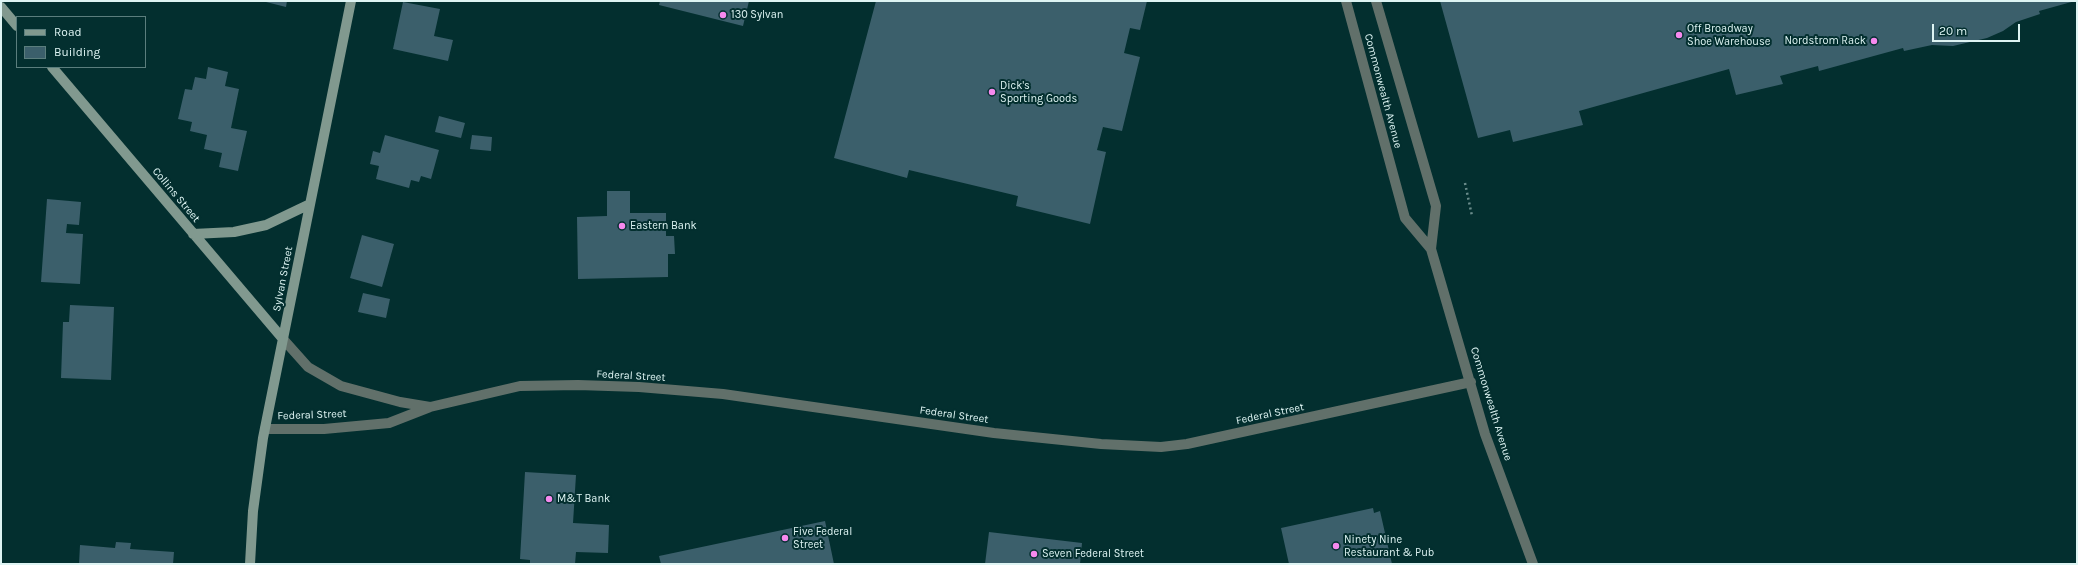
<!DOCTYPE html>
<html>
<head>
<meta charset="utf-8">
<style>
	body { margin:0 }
	#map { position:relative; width:2078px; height:565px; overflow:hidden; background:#032f2f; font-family:Karla,sans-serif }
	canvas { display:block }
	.frame { position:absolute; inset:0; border:2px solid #def4f3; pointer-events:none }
	.legend { position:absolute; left:16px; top:16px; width:130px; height:52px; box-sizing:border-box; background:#032f2f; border:1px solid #5b7e7d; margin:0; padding:5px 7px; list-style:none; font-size:12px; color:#def4f3 }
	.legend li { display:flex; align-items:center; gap:8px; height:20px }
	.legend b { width:20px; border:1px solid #5b7e7d }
	.scale { position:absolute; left:1932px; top:24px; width:88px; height:18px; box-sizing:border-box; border:2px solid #def4f3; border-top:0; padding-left:5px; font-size:12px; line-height:14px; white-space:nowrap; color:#def4f3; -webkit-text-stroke:3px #032f2f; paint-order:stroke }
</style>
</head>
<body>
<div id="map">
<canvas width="2078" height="565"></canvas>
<div class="frame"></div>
<ul class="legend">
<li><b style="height:5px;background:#81998f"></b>Road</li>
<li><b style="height:11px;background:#3b5f6b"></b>Building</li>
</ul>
<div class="scale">20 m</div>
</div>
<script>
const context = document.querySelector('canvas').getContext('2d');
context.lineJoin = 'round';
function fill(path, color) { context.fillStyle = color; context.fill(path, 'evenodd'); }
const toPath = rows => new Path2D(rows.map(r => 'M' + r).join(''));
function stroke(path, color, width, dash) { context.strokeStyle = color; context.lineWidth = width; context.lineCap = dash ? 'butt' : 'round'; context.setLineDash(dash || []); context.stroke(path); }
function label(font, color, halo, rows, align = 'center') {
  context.font = font + ' Karla,sans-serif'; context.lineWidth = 4; context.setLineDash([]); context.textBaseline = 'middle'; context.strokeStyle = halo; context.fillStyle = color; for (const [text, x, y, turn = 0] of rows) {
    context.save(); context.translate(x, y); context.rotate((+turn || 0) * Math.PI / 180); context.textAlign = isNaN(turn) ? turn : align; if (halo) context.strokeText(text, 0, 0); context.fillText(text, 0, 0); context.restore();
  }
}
const building = toPath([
	[262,1,287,1,286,7],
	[660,1,749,1,743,26,659,5],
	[876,1,1147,1,1140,30,1130,28,1124,53,1140,57,1122,131,1103,127,1097,150,1106,152,1090,224,1016,206,1018,196,909,170,907,178,834,158],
	[1440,1,2075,1,2039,11,2040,14,2016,22,2003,31,1987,38,1953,46,1932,45,1904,51,1903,48,1819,71,1818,66,1780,76,1783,84,1736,95,1729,69,1579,111,1583,125,1513,142,1510,130,1478,138],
	[403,2,440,9,434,36,453,40,448,61,393,49],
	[208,67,228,72,225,86,239,89,231,128,247,131,238,171,219,167,222,153,204,149,207,135,190,131,192,122,178,119,185,89,192,90,195,77,206,79],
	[439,116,465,123,461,138,435,132],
	[385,135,439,150,431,179,421,176,419,182,411,180,409,188,376,179,379,166,370,164,373,151,380,153],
	[472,135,492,137,491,151,470,149],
	[607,191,630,191,630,213,666,213,666,236,674,236,675,254,668,254,668,277,578,279,577,217,607,216],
	[47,199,81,202,79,225,67,224,66,233,83,234,80,284,41,282],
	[362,235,394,244,382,287,350,278],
	[363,293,390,299,386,318,358,312],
	[70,305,114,307,111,380,61,378,63,322,69,322],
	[525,472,576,475,573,523,609,525,608,553,576,552,575,564,530,564,530,560,520,559],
	[1373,508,1374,513,1380,511,1392,564,1289,564,1281,528],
	[825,521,834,564,661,564,659,556],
	[989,532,1082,543,1080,564,985,564],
	[116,542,131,543,130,549,174,552,173,564,79,564,80,545,115,548]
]);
const path = toPath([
	[1465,183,1472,216]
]);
const minor = toPath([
	[1346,1,1405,218,1431,249],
	[1376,1,1436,206,1431,249,1485,434,1533,564],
	[283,339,308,367,341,386,400,402,430,407],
	[265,429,324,429,389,423,430,407,520,386,578,385,639,387,723,394,994,433,1101,444,1161,447,1187,444,1471,382]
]);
const secondary = toPath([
	[1,7,17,26],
	[52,67,283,339],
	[193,234,234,232,266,225,310,204],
	[250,564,253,511,263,438,351,1]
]);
const markers = [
	[723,15,4,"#f689ee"],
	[1679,35,4,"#f689ee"],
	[1874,41,4,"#f689ee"],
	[992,92,4,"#f689ee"],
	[622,226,4,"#f689ee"],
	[549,499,4,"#f689ee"],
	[785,538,4,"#f689ee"],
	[1336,546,4,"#f689ee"],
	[1034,554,4,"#f689ee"]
];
const poiNames = [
	["130 Sylvan",731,15],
	["Off Broadway",1687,29],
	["Shoe Warehouse",1687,42],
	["Nordstrom Rack",1866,41,"right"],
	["Dick's",1000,86],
	["Sporting Goods",1000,99],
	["Eastern Bank",630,226],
	["M&T Bank",557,499],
	["Five Federal",793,532],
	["Street",793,545],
	["Ninety Nine",1344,540],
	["Restaurant & Pub",1344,553],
	["Seven Federal Street",1042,554]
];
const streetNames = [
	["Commonwealth Avenue",1383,91,75],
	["Collins Street",176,195,50],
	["Sylvan Street",283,279,-79],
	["Federal Street",631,376,3],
	["Commonwealth Avenue",1491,404,73],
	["Federal Street",1270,414,-12],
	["Federal Street",312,415,-2],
	["Federal Street",954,415,8]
];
fill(building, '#3b5f6b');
stroke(path, '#6a8c8b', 2.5, [2, 3]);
stroke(minor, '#61706a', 10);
stroke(secondary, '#81998f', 10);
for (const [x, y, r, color] of markers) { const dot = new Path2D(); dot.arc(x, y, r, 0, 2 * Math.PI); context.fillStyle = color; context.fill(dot); stroke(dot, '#032f2f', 1.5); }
label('11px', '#def4f3', '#032f2f', poiNames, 'left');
label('11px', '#def4f3', '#032f2f', streetNames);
</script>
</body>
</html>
